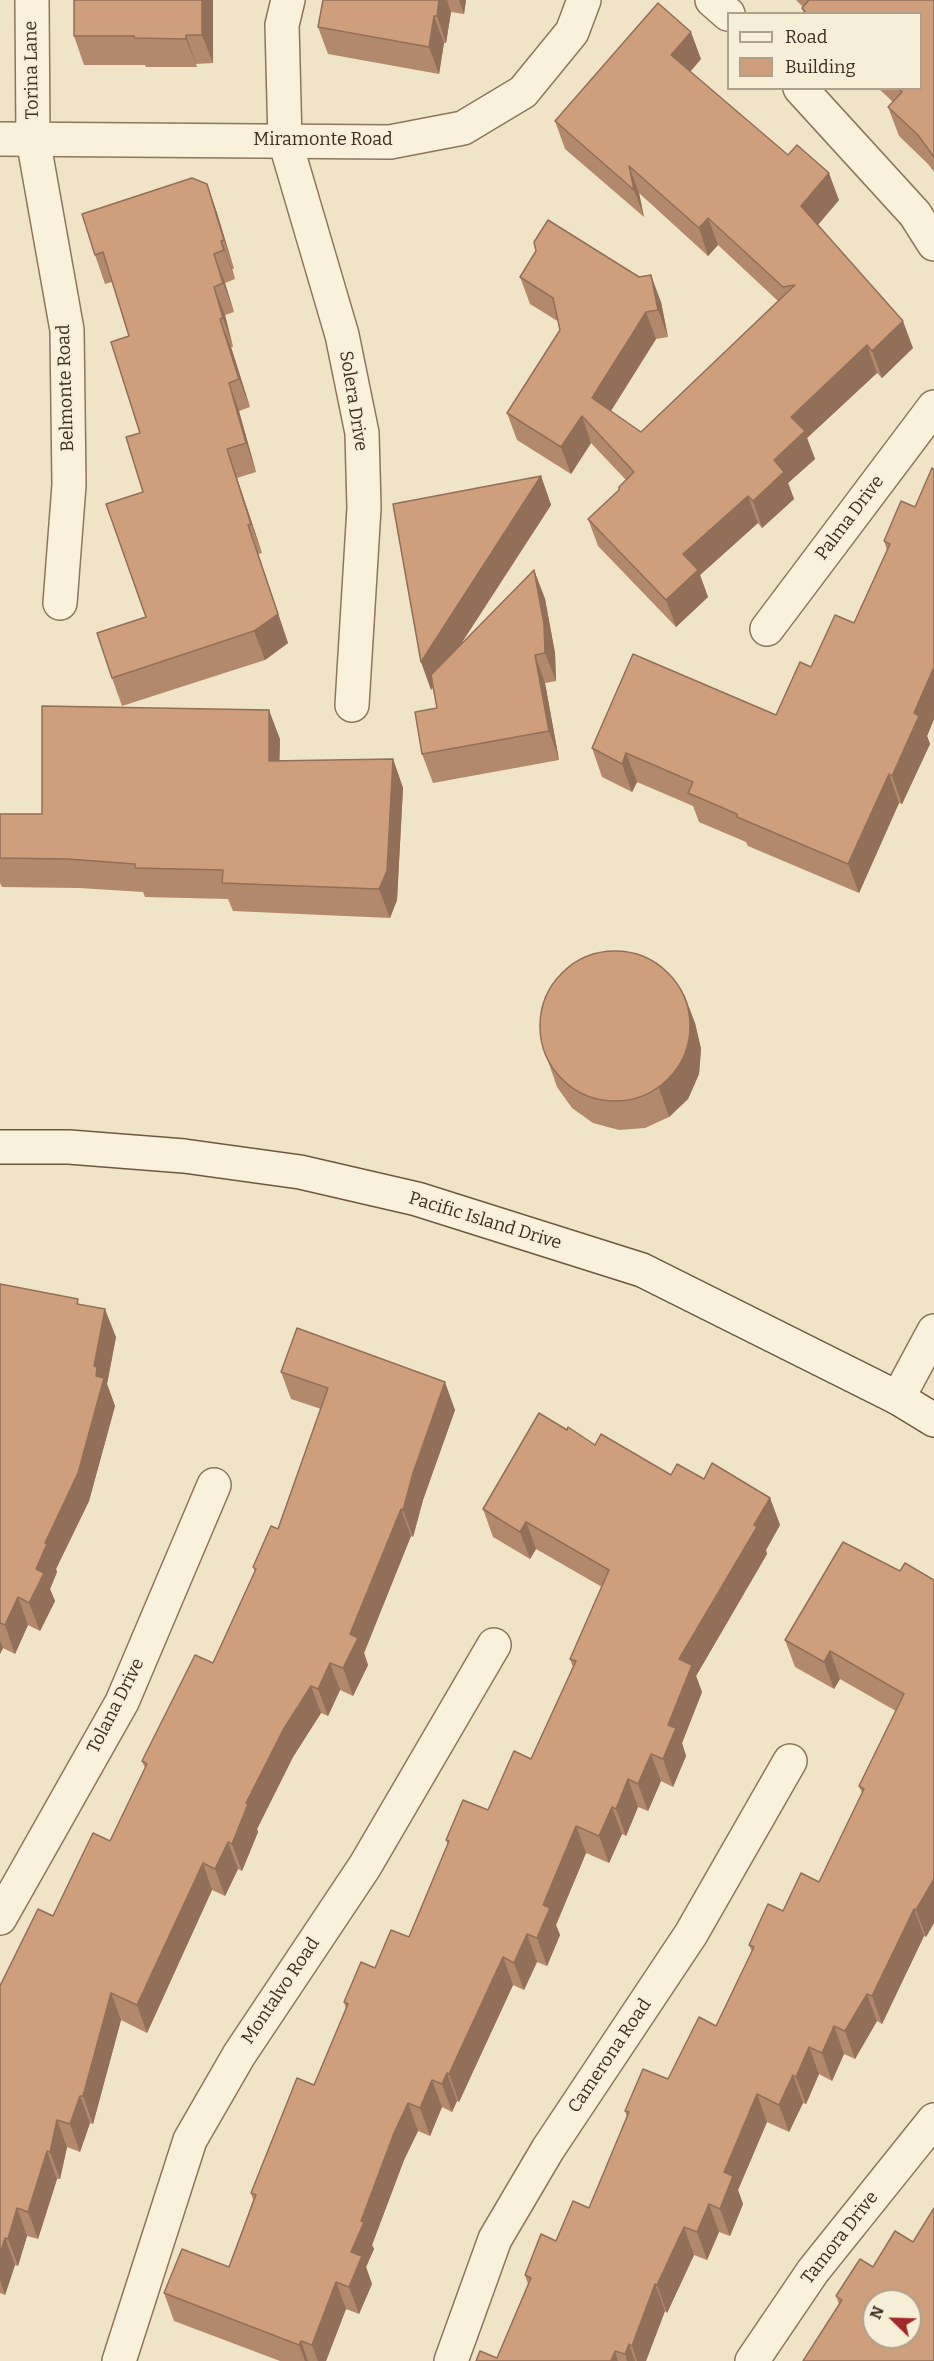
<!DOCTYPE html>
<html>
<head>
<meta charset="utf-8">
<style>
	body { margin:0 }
	#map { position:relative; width:934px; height:2361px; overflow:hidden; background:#f0e4c8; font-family:Bitter,serif }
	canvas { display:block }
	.legend { position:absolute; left:727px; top:12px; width:195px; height:78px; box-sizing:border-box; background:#f7eed8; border:2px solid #ada18e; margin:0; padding:8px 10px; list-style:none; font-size:18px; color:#3d2e20 }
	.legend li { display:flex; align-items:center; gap:12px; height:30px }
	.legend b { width:30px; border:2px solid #ada18e }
	.north { position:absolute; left:862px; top:2289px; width:60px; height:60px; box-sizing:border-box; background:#f7eed8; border:2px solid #ada18e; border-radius:50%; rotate:293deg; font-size:16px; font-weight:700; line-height:24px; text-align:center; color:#3d2e20 }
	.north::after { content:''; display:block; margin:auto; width:21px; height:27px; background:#9e2a2b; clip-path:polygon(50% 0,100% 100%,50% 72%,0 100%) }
</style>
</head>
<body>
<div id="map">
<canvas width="934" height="2361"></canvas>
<ul class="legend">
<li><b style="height:8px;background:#faf1dc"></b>Road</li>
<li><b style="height:16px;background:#cf9f7d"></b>Building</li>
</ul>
<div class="north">N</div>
</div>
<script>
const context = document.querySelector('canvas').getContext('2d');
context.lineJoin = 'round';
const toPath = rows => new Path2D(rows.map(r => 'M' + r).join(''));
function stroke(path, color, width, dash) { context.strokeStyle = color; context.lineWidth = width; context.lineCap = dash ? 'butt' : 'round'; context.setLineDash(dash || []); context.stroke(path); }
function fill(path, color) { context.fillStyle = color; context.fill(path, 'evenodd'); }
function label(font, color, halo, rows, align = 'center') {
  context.font = font + ' Bitter,serif'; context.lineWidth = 4.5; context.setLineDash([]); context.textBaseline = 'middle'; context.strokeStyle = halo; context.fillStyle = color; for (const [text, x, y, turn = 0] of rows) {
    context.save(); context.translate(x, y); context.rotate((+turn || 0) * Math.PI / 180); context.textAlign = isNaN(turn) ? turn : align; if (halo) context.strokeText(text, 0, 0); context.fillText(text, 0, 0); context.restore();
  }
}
const minor = toPath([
	[32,0,33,139,67,330,69,485,60,603],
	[288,0,282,25,285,141,342,335,362,433,364,508,352,705],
	[712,0,728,14],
	[800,88,915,214,934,244],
	[767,629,934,407],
	[0,1918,122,1702,214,1485],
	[119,2361,190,2140,239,2055,365,1866,494,1645],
	[451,2361,495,2239,548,2149,691,1934,790,1761],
	[752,2361,813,2271,934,2120]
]);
const tertiary = toPath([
	[0,139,390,142,463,128,523,92,572,32,584,0],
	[898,1398,934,1331]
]);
const secondary = toPath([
	[0,1147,69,1147,184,1156,300,1172,417,1199,642,1270,898,1398,934,1420]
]);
const wall = toPath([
	[213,0,213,63,196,64,197,67,146,67,145,65,84,65,74,36],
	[323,0,466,0,464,14,451,12,446,43,444,43,439,74,328,54,318,27],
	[796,0,934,0,934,172,928,164,899,136,888,107,893,102,878,88,921,88,921,14,804,14,802,8,803,7],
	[701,59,690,72,839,200,818,225,913,348,882,378,877,373,807,438,815,459,788,483,794,499,762,528,758,523,700,575,708,597,676,627,598,546,588,519,619,490,626,480,591,443,571,474,517,440,507,413,560,330,559,322,530,304,520,277,661,302,668,337,656,339,611,411,641,432,778,301,718,245,708,256,639,193,644,217,565,149,555,121],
	[207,184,217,213,234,269,232,269,235,279,225,283,234,312,225,315,233,347,231,347,250,407,239,411,256,472,237,478,262,553,258,554,288,643,265,660,122,706,112,678,146,617,143,492,140,433,129,336,112,282,105,284,95,255],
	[934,469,934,719,927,736,930,744,902,804,899,803,859,893,748,846,746,842,699,822,693,806,637,782,632,792,602,777,592,748,776,715,811,667,854,623,887,550,884,541,915,507],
	[541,476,551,505,461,644,534,570,545,599,555,653,556,681,545,683,559,760,433,783,422,754,437,708,433,688,431,690],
	[280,739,279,761,393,759,403,788,397,900,390,918,233,911,228,899,145,897,143,892,79,888,2,887,0,883,0,814,42,814],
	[695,1023,701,1049,699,1074,688,1099,669,1117,645,1128,619,1130,593,1123,572,1108,557,1087,547,1058],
	[0,1284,80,1304,116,1337,107,1384,115,1406,89,1501,56,1569,57,1572,50,1589,55,1601,40,1631,28,1625,15,1654,3,1648,0,1654],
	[281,1372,455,1410,423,1500,413,1537,411,1536,364,1653,368,1665,353,1696,340,1690,328,1716,321,1713,293,1757,257,1829,258,1832,242,1871,238,1869,225,1896,212,1890,147,2033,121,2020,93,2124,90,2123,80,2152,67,2147,60,2179,57,2179,38,2239,27,2236,18,2266,15,2265,5,2295,0,2293,0,1986,110,1841,145,1768,142,1761,213,1663,255,1572,253,1567,278,1529,321,1409,291,1399],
	[567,1430,595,1445,671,1475,704,1479,770,1498,780,1525,766,1550,767,1554,696,1676,702,1692,682,1743,686,1756,673,1787,661,1781,648,1811,638,1807,626,1836,622,1834,609,1863,586,1853,556,1925,560,1935,547,1966,537,1962,524,1990,513,1985,459,2102,457,2101,452,2112,442,2107,430,2136,418,2131,404,2160,372,2245,374,2249,366,2267,372,2284,359,2314,346,2309,326,2361,280,2361,174,2321,164,2293,229,2267,253,2200,251,2193,314,2085,346,2009,344,2002,375,1968,409,1937,448,1845,446,1840,488,1810,531,1759,573,1667,570,1659,602,1587,536,1549,530,1559,493,1537,483,1509],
	[900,1571,934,1580,934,1923,926,1937,924,1936,882,2024,877,2021,855,2059,844,2054,832,2081,819,2074,806,2104,803,2103,789,2132,767,2122,738,2190,743,2204,730,2236,719,2232,707,2260,694,2255,667,2313,665,2311,646,2361,476,2361,497,2358,528,2284,525,2275,556,2241,589,2208,627,2117,625,2111,668,2079,716,2026,752,1952,749,1945,783,1911,819,1882,862,1793,859,1786,896,1711,840,1679,834,1689,795,1667,785,1640],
	[873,2267,934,2361,839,2304,836,2296]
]);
const shadedWall = toPath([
	[202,0,213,0,213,63,202,35],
	[439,0,447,0,451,12,446,43,437,16],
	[459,0,466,0,464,14],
	[434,16,444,43,439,74,429,47],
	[691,32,701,59,681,82,671,55],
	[186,35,196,64,197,67,186,39],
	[629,166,639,193,644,217,634,190],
	[829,173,839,200,811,233,801,206],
	[207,184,217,213,234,269,224,240],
	[708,218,718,245,708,256,699,228],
	[221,241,232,269,235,279,224,250],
	[214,254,225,283,234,312,223,283],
	[651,275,661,302,668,337,658,310],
	[214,287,225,315,233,347,223,318],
	[646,312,656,339,602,425,592,398],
	[220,319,231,347,250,407,239,379],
	[903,321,913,348,882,378,872,351],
	[867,345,877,373,807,438,815,459,788,483,794,499,762,528,753,501,774,460,791,417],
	[229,383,239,411,256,472,246,443],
	[582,416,591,443,571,474,561,447],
	[227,449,237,478,262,553,251,524],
	[541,476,551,505,431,690,421,662],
	[748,496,758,523,700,575,708,597,676,627,666,600,683,554],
	[248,525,288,643,265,660,254,631],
	[534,570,545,599,555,653,556,681,545,653],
	[535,655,545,683,559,760,549,731],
	[934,667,934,719,927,736,930,744,902,804,892,776,914,713],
	[269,710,280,739,279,789,269,761],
	[626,753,637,782,632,792,622,764],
	[393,759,403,788,397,900,390,918,379,889],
	[889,774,899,803,859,893,848,864],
	[684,994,695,1023,701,1049,699,1074,688,1099,669,1117,659,1088],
	[105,1309,116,1337,107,1384,115,1406,89,1501,56,1569,57,1572,50,1589,55,1601,40,1631,29,1603,36,1569,96,1376,94,1366],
	[445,1382,455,1410,423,1500,413,1537,403,1510,413,1473],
	[770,1498,780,1525,766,1550,767,1554,696,1676,702,1692,682,1743,686,1756,673,1787,663,1759,668,1725,679,1659],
	[401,1509,411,1536,364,1653,368,1665,353,1696,343,1668,350,1634],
	[526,1522,536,1549,530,1559,520,1532],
	[18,1597,28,1625,15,1654,5,1625],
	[0,1641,3,1648,0,1654],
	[830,1651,840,1679,834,1689,824,1662],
	[330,1663,340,1690,328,1716,318,1689],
	[311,1686,321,1713,293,1757,257,1829,258,1832,242,1871,232,1844,246,1803,283,1730],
	[651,1754,661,1781,648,1811,638,1784],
	[628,1779,638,1807,626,1836,616,1809],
	[612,1807,622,1834,609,1863,599,1836],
	[576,1826,586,1853,556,1925,560,1935,547,1966,537,1938,543,1905],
	[228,1842,238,1869,225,1896,215,1869],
	[203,1863,212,1890,147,2033,137,2005],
	[934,1879,934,1923,926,1937,916,1910],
	[914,1909,924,1936,882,2024,872,1996],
	[527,1934,537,1962,524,1990,514,1963],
	[503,1957,513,1985,459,2102,449,2074],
	[111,1993,121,2020,93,2124,83,2096],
	[867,1994,877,2021,855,2059,845,2031],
	[834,2026,844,2054,832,2081,822,2053],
	[809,2047,819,2074,806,2104,796,2077],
	[447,2073,457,2101,452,2112,442,2084],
	[793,2075,803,2103,789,2132,779,2105],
	[432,2080,442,2107,430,2136,420,2108],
	[757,2094,767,2122,738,2190,743,2204,730,2236,720,2209,724,2172],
	[80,2096,90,2123,80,2152,70,2124],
	[408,2103,418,2131,404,2160,372,2245,374,2249,366,2267,372,2284,359,2314,349,2287,351,2252,361,2221,394,2133],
	[57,2120,67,2147,60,2179,50,2152],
	[47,2151,57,2179,38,2239,28,2212],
	[709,2204,719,2232,707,2260,697,2232],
	[17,2208,27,2236,18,2266,8,2239],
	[684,2227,694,2255,667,2313,657,2285],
	[5,2238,15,2265,5,2295,0,2280,0,2254],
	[336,2282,346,2309,326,2361,318,2361,312,2345],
	[655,2284,665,2311,646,2361,637,2361,632,2346],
	[301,2341,308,2361,305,2361,299,2345],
	[629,2344,635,2361,627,2361,625,2354],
	[615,2351,618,2361,611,2361]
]);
const building = toPath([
	[74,0,202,0,202,35,186,35,186,39,135,38,134,36,74,36,74,0],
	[323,0,439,0,437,16,434,16,429,47,318,27,323,0],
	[809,0,934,0,934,157,918,135,888,107,902,92,899,88,921,88,921,14,807,14,802,8,809,0],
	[658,3,691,32,671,55,788,155,797,145,829,173,801,206,903,321,872,351,867,345,791,417,805,431,774,460,784,472,753,501,748,496,683,554,698,570,666,600,588,519,619,490,619,487,634,472,582,416,561,447,507,413,560,330,553,298,520,277,536,251,534,242,548,220,639,277,651,275,658,310,646,312,592,398,641,432,795,285,783,287,708,218,699,228,629,166,634,190,555,121,658,3],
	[192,178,207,184,224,240,221,241,224,250,214,254,223,283,214,287,223,318,220,319,239,379,229,383,246,443,227,449,251,524,248,525,278,614,254,631,112,678,97,633,146,617,106,504,143,492,126,437,140,433,111,342,129,336,103,252,95,255,82,214,192,178],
	[932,468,934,469,934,667,914,713,919,716,892,776,889,774,848,864,737,817,737,814,688,793,693,782,626,753,622,764,592,748,633,654,776,715,800,662,811,667,835,615,854,623,890,544,884,541,901,501,915,507,932,468],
	[541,476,421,662,393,504,541,476],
	[534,570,544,624,545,653,535,655,549,731,422,754,415,712,437,708,431,675,534,570],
	[42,706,269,710,269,761,393,759,387,871,379,889,222,883,223,870,135,868,135,864,68,859,0,858,0,814,42,814,42,706],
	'540 1026a75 75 0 1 1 150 0a75 75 0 1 1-150 0Z',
	[0,1284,78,1299,77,1304,105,1309,94,1366,97,1367,96,1376,104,1378,78,1473,45,1543,47,1544,36,1569,44,1573,29,1603,18,1597,5,1625,0,1623,0,1284],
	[297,1328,445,1382,413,1473,403,1510,401,1509,350,1634,358,1638,343,1668,330,1663,318,1689,311,1686,283,1730,246,1803,248,1804,232,1844,228,1842,215,1869,203,1863,137,2005,111,1993,83,2096,80,2096,70,2124,57,2120,50,2152,47,2151,28,2212,17,2208,8,2239,5,2238,0,2254,0,1986,38,1909,53,1916,93,1833,110,1841,147,1764,142,1761,195,1655,213,1663,256,1569,253,1567,271,1526,278,1529,328,1388,281,1372,297,1328],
	[539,1413,567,1430,568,1427,595,1445,601,1434,671,1475,677,1464,704,1479,712,1463,770,1498,754,1525,757,1527,679,1659,692,1665,668,1725,676,1728,663,1759,651,1754,638,1784,628,1779,616,1809,612,1807,599,1836,576,1826,543,1905,550,1908,537,1938,527,1934,514,1963,503,1957,449,2074,447,2073,442,2084,432,2080,420,2108,408,2103,394,2133,361,2221,364,2222,351,2252,362,2256,349,2287,336,2282,312,2345,301,2341,299,2345,164,2293,182,2249,229,2267,256,2195,251,2193,297,2078,314,2085,348,2004,344,2002,361,1962,375,1968,391,1930,409,1937,449,1841,446,1840,463,1800,488,1810,514,1751,531,1759,576,1661,570,1659,609,1570,526,1522,520,1532,483,1509,539,1413],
	[843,1542,900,1571,905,1563,934,1580,934,1879,916,1910,914,1909,872,1996,867,1994,845,2031,834,2026,822,2053,809,2047,796,2077,793,2075,779,2105,757,2094,724,2172,733,2176,720,2209,709,2204,697,2232,684,2227,657,2285,655,2284,632,2346,629,2344,625,2354,615,2351,611,2361,476,2361,480,2351,497,2358,531,2278,525,2275,541,2234,556,2241,573,2201,589,2208,629,2112,625,2111,643,2069,668,2079,699,2017,716,2026,754,1947,749,1945,768,1904,783,1911,801,1873,819,1882,864,1789,859,1786,904,1694,830,1651,824,1662,785,1640,843,1542],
	[934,2208,934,2361,803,2361,842,2300,836,2296,860,2259,873,2267,895,2231,913,2242,934,2208],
	[874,2301,910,2301,910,2337,874,2337,874,2301]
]);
const streetNames = [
	["Torina Lane",32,70,-91],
	["Miramonte Road",323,140],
	["Belmonte Road",66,388,-92],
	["Solera Drive",353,401,81],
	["Palma Drive",850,518,-53],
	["Pacific Island Drive",485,1221,17],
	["Tolana Drive",116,1706,-63],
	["Montalvo Road",281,1991,-56],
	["Camerona Road",610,2056,-56],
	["Tamora Drive",840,2238,-52]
];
stroke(minor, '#8d765c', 36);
stroke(tertiary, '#8d765c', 36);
stroke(secondary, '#6f573f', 36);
stroke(minor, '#faf1dc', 33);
stroke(tertiary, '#faf1dc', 33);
stroke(secondary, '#faf1dc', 33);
fill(wall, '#b2896c');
fill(shadedWall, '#916f58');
fill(building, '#cf9f7d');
stroke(building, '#916f58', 1.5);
label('18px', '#3d2e20', '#f7eed8', streetNames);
</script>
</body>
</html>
